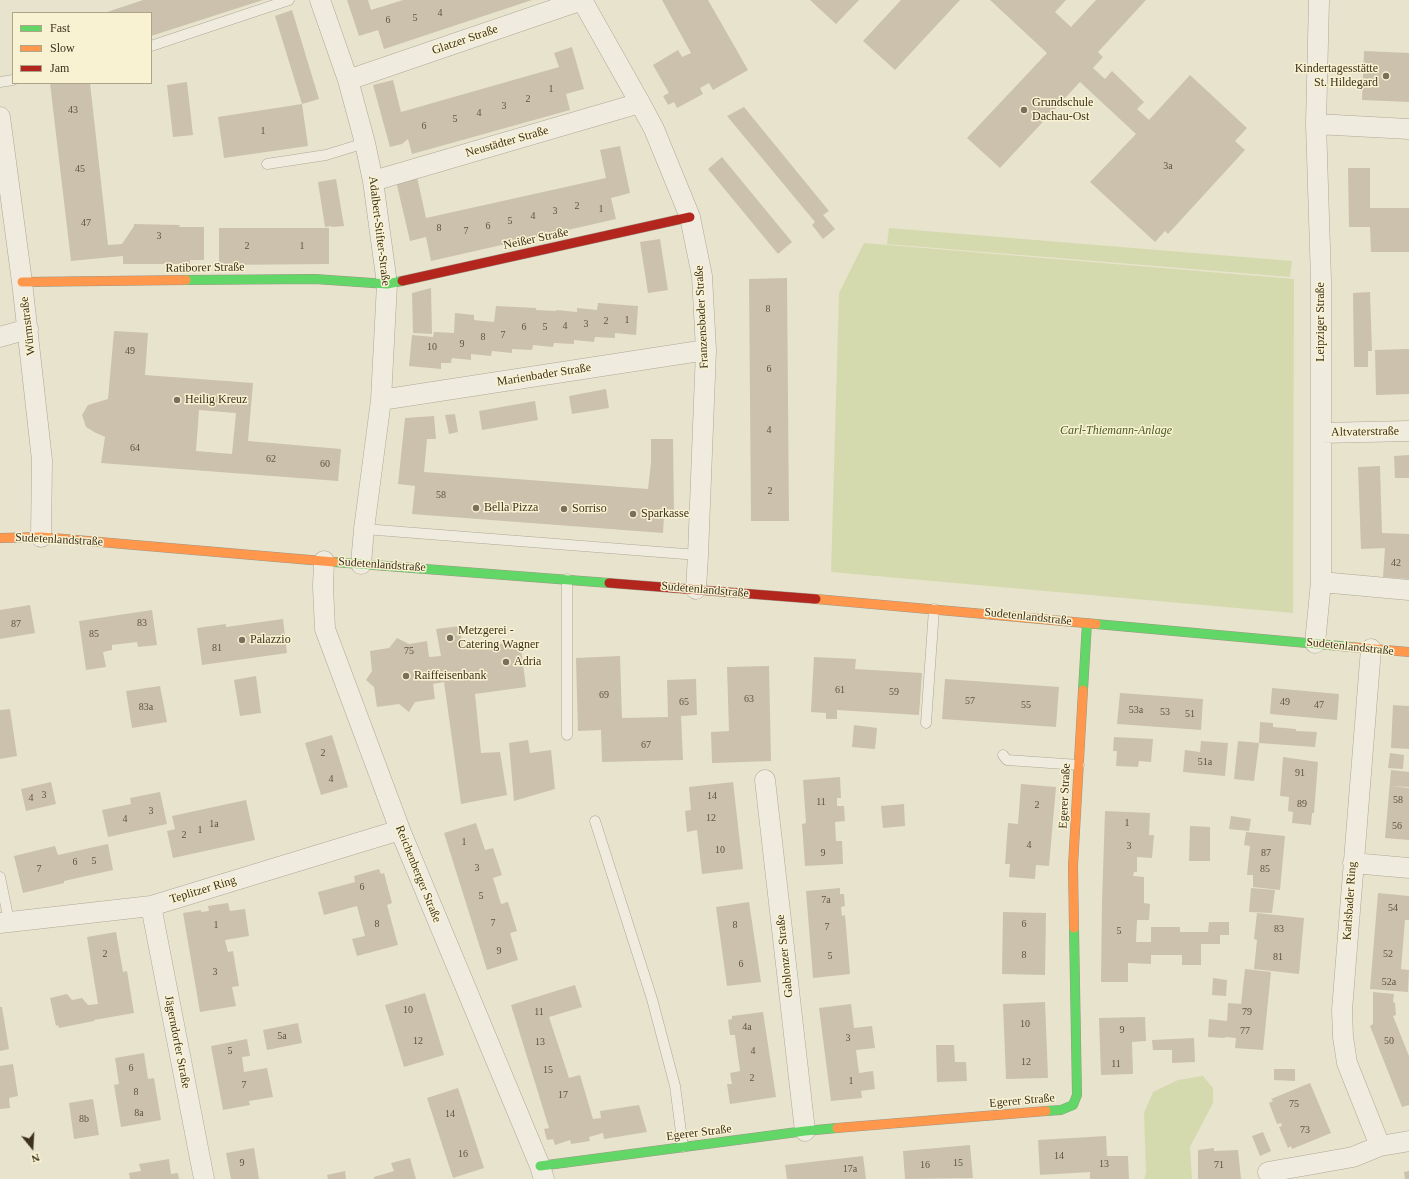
<!DOCTYPE html>
<html>
<head>
<meta charset="utf-8">
<style>
	body { margin:0 }
	#map { position:relative; width:1409px; height:1179px; overflow:hidden; background:#e8e3cd; font-family:"Times New Roman",serif }
	canvas { display:block }
	.legend { position:absolute; left:12px; top:12px; width:140px; height:72px; box-sizing:border-box; background:#f9f2d2; border:1px solid #aea489; margin:0; padding:5px 7px; list-style:none; font-size:12px; color:#3d301c }
	.legend li { display:flex; align-items:center; gap:8px; height:20px }
	.legend b { width:20px; border:1px solid #aea489 }
	.north { position:absolute; left:12px; top:1127px; width:40px; height:40px; -webkit-text-stroke:3px #f9f2d2; paint-order:stroke; rotate:162deg; font-size:11px; font-weight:700; line-height:16px; text-align:center; color:#3d301c }
	.north::after { content:''; display:block; margin:auto; width:14px; height:18px; background:#3d301c; clip-path:polygon(50% 0,100% 100%,50% 72%,0 100%) }
</style>
</head>
<body>
<div id="map">
<canvas width="1409" height="1179"></canvas>
<ul class="legend">
<li><b style="height:5px;background:#63d668"></b>Fast</li>
<li><b style="height:5px;background:#ff974d"></b>Slow</li>
<li><b style="height:5px;background:#b3261e"></b>Jam</li>
</ul>
<div class="north">N</div>
</div>
<script>
const context = document.querySelector('canvas').getContext('2d');
context.lineJoin = 'round';
function fill(path, color) { context.fillStyle = color; context.fill(path, 'evenodd'); }
const toPath = rows => new Path2D(rows.map(r => 'M' + r).join(''));
function stroke(path, color, width, dash) { context.strokeStyle = color; context.lineWidth = width; context.lineCap = dash ? 'butt' : 'round'; context.setLineDash(dash || []); context.stroke(path); }
function label(font, color, halo, rows, align = 'center') {
  context.font = font + ' "Times New Roman",serif'; context.lineWidth = 3; context.setLineDash([]); context.textBaseline = 'middle'; context.strokeStyle = halo; context.fillStyle = color; for (const [text, x, y, turn = 0] of rows) {
    context.save(); context.translate(x, y); context.rotate((+turn || 0) * Math.PI / 180); context.textAlign = isNaN(turn) ? turn : align; if (halo) context.strokeText(text, 0, 0); context.fillText(text, 0, 0); context.restore();
  }
}
const green = toPath([
	[889,228,1292,261,1290,277,887,244],
	[864,243,1294,279,1293,613,831,572,839,293],
	[1203,1076,1213,1088,1213,1103,1190,1147,1192,1179,1144,1179,1146,1173,1144,1113,1153,1092,1178,1080]
]);
const building = toPath([
	[143,0,263,0,151,36,151,13,104,13],
	[347,0,368,0,371,10,403,0,532,0,384,49,378,30,359,36],
	[662,0,708,0,748,70,713,90,709,83,700,88,703,94,677,108,674,102,668,105,663,96,669,93,653,65,678,50,682,57,691,53],
	[810,0,859,0,836,24],
	[901,0,960,0,895,70,863,41],
	[990,0,1066,0,1055,12,1071,27,1096,0,1146,0,1098,52,1103,57,1093,68,1105,79,1112,71,1144,102,1137,109,1149,120,1190,75,1247,128,1235,141,1245,150,1168,234,1165,231,1155,242,1090,182,1136,134,1080,82,1000,168,967,138,1047,53],
	[292,10,319,99,302,104,275,16],
	[572,47,584,89,566,94,570,110,412,154,408,139,402,144,390,147,373,85,393,80,401,112,559,67,554,53],
	[1364,51,1409,53,1409,102,1362,100],
	[187,82,193,135,173,137,167,85],
	[50,83,90,83,108,245,122,244,134,226,134,224,180,225,179,227,204,227,204,260,190,260,190,264,123,264,123,256,71,261],
	[302,104,308,146,224,158,218,117],
	[744,107,829,211,823,215,835,229,823,239,812,225,815,222,727,116],
	[620,146,630,193,611,198,616,219,431,261,426,237,410,241,396,181,417,177,426,218,606,178,600,150],
	[722,157,792,242,778,254,708,169],
	[1348,168,1370,168,1370,208,1409,208,1409,252,1371,252,1370,227,1349,227],
	[336,179,344,226,332,227,332,226,325,227,318,182],
	[219,228,329,228,329,264,219,265],
	[660,239,668,290,648,293,640,242],
	[787,278,789,521,751,521,749,279],
	[431,288,432,334,413,333,412,293],
	[1370,292,1372,351,1368,351,1368,367,1354,367,1353,293],
	[598,303,638,306,636,335,615,333,615,338,595,337,594,342,574,340,574,344,554,343,553,347,533,345,532,350,512,349,512,353,492,351,491,356,471,354,471,360,452,358,451,363,441,363,441,369,409,366,412,335,433,337,434,332,454,333,455,313,474,315,474,320,494,322,496,306,536,308,536,310,556,311,556,310,577,312,577,308,597,310],
	[114,331,148,333,145,375,253,383,248,441,341,449,338,481,101,463,105,437,94,432,86,427,82,415,88,405,108,399],
	[199,410,236,413,232,454,196,451],
	[1409,349,1409,394,1376,395,1375,350],
	[606,389,609,408,572,414,569,396],
	[535,401,538,420,482,430,479,411],
	[455,414,458,432,449,434,445,415],
	[434,416,436,439,427,439,424,472,648,489,651,463,651,439,673,439,674,516,664,516,663,533,412,514,415,486,398,484,405,418],
	[1409,455,1409,478,1395,478,1394,456],
	[1380,466,1382,533,1409,534,1409,579,1383,577,1385,548,1361,549,1358,467],
	[30,605,35,633,0,639,0,610],
	[152,610,157,645,138,647,137,642,112,645,112,650,103,652,106,667,86,670,79,621],
	[283,619,287,653,202,665,197,628,226,624,226,627],
	[460,626,463,649,520,641,526,687,475,694,481,753,500,752,507,795,461,804,444,682,433,684,435,699,415,702,409,712,399,704,377,707,374,687,366,680,372,671,370,651,389,648,397,638,409,644,427,641,429,657,441,656,436,629],
	[620,656,622,718,668,717,667,680,696,679,697,715,681,716,683,760,602,762,601,730,578,731,576,658],
	[814,657,856,659,855,669,922,673,919,715,837,710,837,719,826,719,826,713,811,712],
	[769,666,771,761,712,763,711,732,729,731,727,667],
	[256,676,261,713,240,716,234,680],
	[945,679,1059,687,1056,727,942,719],
	[160,686,167,722,132,728,126,691],
	[1272,688,1339,694,1337,720,1270,714],
	[1120,693,1203,699,1201,730,1117,724],
	[1393,705,1409,706,1409,749,1391,748],
	[10,709,17,756,0,759,0,710],
	[1260,722,1273,723,1273,727,1296,729,1296,731,1317,732,1315,747,1259,743],
	[854,725,877,728,875,749,852,747],
	[332,735,348,787,321,795,305,743],
	[1114,737,1153,739,1151,762,1139,761,1138,767,1116,766,1117,751,1113,751],
	[528,740,530,753,551,750,555,789,514,801,509,743],
	[1201,741,1228,743,1225,776,1183,772,1185,750,1200,752],
	[1238,741,1259,743,1254,781,1234,779],
	[1390,753,1404,755,1403,769,1388,768],
	[1283,757,1318,762,1314,813,1312,813,1311,825,1292,823,1293,812,1288,811,1289,797,1280,796],
	[1391,770,1409,772,1409,787,1391,786,1409,788,1409,840,1385,838],
	[840,777,841,798,837,798,837,806,844,806,845,821,835,822,836,841,842,841,843,864,805,866,802,824,806,823,803,780],
	[51,782,56,804,26,811,21,789],
	[733,782,743,869,702,874,697,830,687,832,685,811,691,810,689,787],
	[1021,784,1056,787,1049,866,1036,865,1035,879,1009,877,1010,864,1005,864,1008,823,1018,824],
	[160,792,167,824,108,837,102,810,131,804,130,798],
	[246,800,255,840,173,858,167,831,175,829,172,816],
	[904,804,905,826,883,828,881,806],
	[1105,811,1150,813,1149,835,1154,835,1152,858,1137,857,1137,872,1134,872,1133,876,1144,877,1144,903,1150,904,1149,920,1137,920,1136,942,1151,942,1151,927,1180,927,1180,932,1208,932,1209,922,1229,922,1229,935,1220,935,1220,944,1201,944,1201,965,1182,965,1182,955,1151,955,1151,964,1128,963,1128,982,1101,982,1102,902],
	[1231,816,1251,819,1249,831,1229,829],
	[476,823,485,850,493,848,502,875,493,878,501,904,508,902,517,931,510,933,518,960,487,970,444,833],
	[1190,826,1210,827,1210,861,1189,861],
	[1246,832,1285,836,1280,890,1253,887,1253,875,1247,875,1250,846,1244,845],
	[108,844,113,870,64,881,64,883,23,893,14,856,55,846,58,855],
	[379,869,381,874,384,873,392,903,387,905,398,945,357,956,352,939,365,936,357,906,324,915,318,892,355,882,354,876],
	[840,888,840,894,844,894,845,906,841,907,842,916,845,915,850,974,813,978,806,891],
	[1251,888,1275,890,1272,913,1249,912],
	[1378,893,1409,896,1409,920,1405,920,1401,969,1409,970,1408,992,1370,989],
	[749,902,761,982,727,986,716,907],
	[228,903,230,911,245,909,249,936,225,940,228,952,233,951,239,986,232,987,236,1006,200,1012,183,913,201,910,201,912,209,911,208,906],
	[1003,912,1046,913,1045,975,1002,974],
	[1257,913,1304,918,1299,974,1254,969,1257,940,1254,939],
	[116,932,123,972,127,971,134,1013,94,1020,94,1021,59,1028,58,1025,56,1026,50,998,67,994,72,1000,82,998,88,1005,98,1004,87,937],
	[1245,969,1271,972,1263,1050,1235,1048,1236,1038,1225,1037,1225,1038,1208,1037,1209,1019,1227,1021,1228,1003,1241,1004],
	[1213,978,1227,980,1226,996,1212,995],
	[575,985,582,1007,549,1017,569,1078,580,1075,593,1119,601,1118,600,1111,639,1105,647,1132,604,1139,603,1133,589,1137,590,1141,571,1144,570,1140,555,1145,553,1139,547,1140,544,1129,549,1128,511,1005],
	[1373,992,1394,994,1393,1002,1395,1003,1396,1015,1393,1016,1409,1056,1409,1105,1402,1107,1370,1026,1373,1024],
	[425,993,444,1055,404,1067,385,1005],
	[1045,1002,1048,1078,1006,1079,1003,1004],
	[851,1004,854,1028,872,1026,875,1048,856,1050,859,1073,873,1071,875,1089,861,1091,862,1098,831,1101,819,1008],
	[0,1007,2,1007,9,1049,0,1051],
	[763,1012,776,1097,730,1104,727,1084,732,1084,730,1073,740,1071,735,1035,730,1035,728,1020,732,1019,732,1016],
	[1145,1017,1146,1041,1132,1042,1133,1074,1101,1075,1099,1018],
	[298,1023,302,1043,267,1050,263,1030],
	[1194,1038,1195,1062,1172,1063,1172,1050,1153,1050,1152,1040],
	[247,1039,250,1056,242,1057,244,1072,267,1068,273,1097,249,1101,250,1105,223,1110,211,1046],
	[936,1045,954,1045,955,1062,966,1062,967,1081,937,1082],
	[144,1053,148,1079,154,1078,161,1120,121,1127,114,1085,119,1084,115,1058],
	[13,1064,18,1096,9,1098,10,1108,0,1109,0,1066],
	[1274,1069,1295,1069,1295,1081,1274,1080],
	[1310,1083,1331,1133,1292,1149,1291,1146,1288,1148,1279,1127,1282,1126,1281,1123,1277,1124,1269,1103,1273,1101,1271,1099],
	[458,1088,484,1168,453,1178,427,1098],
	[93,1099,99,1135,74,1139,69,1103],
	[1263,1132,1271,1151,1260,1156,1252,1136],
	[1106,1136,1107,1156,1128,1156,1129,1179,1090,1179,1090,1172,1040,1175,1038,1140],
	[970,1145,973,1178,905,1179,903,1151],
	[254,1148,259,1179,231,1179,226,1153],
	[1214,1148,1214,1151,1238,1150,1241,1179,1198,1179,1198,1150],
	[863,1156,866,1179,787,1179,785,1165],
	[410,1158,416,1179,374,1179,374,1177,394,1171,391,1163],
	[169,1159,171,1174,178,1173,179,1179,130,1179,129,1173,141,1171,139,1164],
	[345,1171,346,1179,328,1179,327,1175],
	[1409,1171,1409,1179,1405,1179,1404,1172]
]);
const lane = toPath([
	[151,46,289,0],
	[0,82,13,80],
	[267,164,326,155,365,143],
	[364,529,698,555],
	[926,723,934,609],
	[567,735,567,579],
	[1003,755,1007,760,1079,765],
	[595,821,652,999,675,1086,683,1147],
	[0,877,9,921]
]);
const street = toPath([
	[320,0,348,80,365,143,373,181,387,284,381,400,364,529,361,564],
	[582,0,640,103,654,129,690,217,702,276,706,350,698,555,696,589],
	[348,80,582,0],
	[0,117,22,282,42,460,41,537],
	[1316,124,1409,129],
	[373,181,640,103],
	[0,337,28,329],
	[381,400,706,350],
	[1321,433,1409,431],
	[324,561,323,587,325,629,400,830,540,1166,544,1179],
	[1321,582,1409,590],
	[1315,643,1321,582,1321,280,1316,124,1319,0],
	[1371,649,1342,1010,1343,1037,1347,1063,1380,1146,1409,1141],
	[765,780,805,1131],
	[1353,863,1409,868],
	[151,906,204,1179],
	[0,923,151,906,400,830],
	[1268,1172,1353,1157,1380,1146]
]);
const fast = toPath([
	[186,280,315,279,387,284,402,281],
	[334,562,609,583],
	[1096,624,1351,647],
	[1083,690,1087,623],
	[1046,1111,1061,1110,1073,1105,1077,1095,1074,928],
	[540,1166,805,1131,837,1128]
]);
const slow = toPath([
	[22,282,186,280],
	[0,538,41,537,334,562],
	[816,599,1096,624],
	[1351,647,1409,652],
	[1074,928,1073,866,1083,690],
	[837,1128,1046,1111]
]);
const jam = toPath([
	[402,281,690,217],
	[609,583,816,599]
]);
const markers = [
	[1386,76,4,"#796f5a"],
	[1024,110,4,"#796f5a"],
	[177,400,4,"#796f5a"],
	[476,508,4,"#796f5a"],
	[564,509,4,"#796f5a"],
	[633,514,4,"#796f5a"],
	[450,638,4,"#796f5a"],
	[242,640,4,"#796f5a"],
	[506,662,4,"#796f5a"],
	[406,676,4,"#796f5a"]
];
const numberNames = [
	["4",440,13],
	["5",415,18],
	["6",388,20],
	["1",551,89],
	["2",528,99],
	["3",504,106],
	["43",73,110],
	["4",479,113],
	["5",455,119],
	["6",424,126],
	["1",263,131],
	["3a",1168,166],
	["45",80,169],
	["2",577,206],
	["1",601,209],
	["3",555,211],
	["4",533,216],
	["5",510,221],
	["47",86,223],
	["6",488,226],
	["8",439,228],
	["7",466,231],
	["3",159,236],
	["2",247,246],
	["1",302,246],
	["8",768,309],
	["1",627,320],
	["2",606,321],
	["3",586,324],
	["4",565,326],
	["6",524,327],
	["5",545,327],
	["7",503,335],
	["8",483,337],
	["9",462,344],
	["10",432,347],
	["49",130,351],
	["6",769,369],
	["4",769,430],
	["64",135,448],
	["62",271,459],
	["60",325,464],
	["2",770,491],
	["58",441,495],
	["42",1396,563],
	["83",142,623],
	["87",16,624],
	["85",94,634],
	["81",217,648],
	["75",409,651],
	["61",840,690],
	["59",894,692],
	["69",604,695],
	["63",749,699],
	["57",970,701],
	["65",684,702],
	["49",1285,702],
	["55",1026,705],
	["47",1319,705],
	["83a",146,707],
	["53a",1136,710],
	["53",1165,712],
	["51",1190,714],
	["67",646,745],
	["2",323,753],
	["51a",1205,762],
	["91",1300,773],
	["4",331,779],
	["3",44,795],
	["14",712,796],
	["4",31,798],
	["58",1398,800],
	["11",821,802],
	["89",1302,804],
	["2",1037,805],
	["3",151,811],
	["12",711,818],
	["4",125,819],
	["1",1127,823],
	["1a",214,824],
	["56",1397,826],
	["1",200,830],
	["2",184,835],
	["1",464,842],
	["4",1029,845],
	["3",1129,846],
	["10",720,850],
	["9",823,853],
	["87",1266,853],
	["5",94,861],
	["6",75,862],
	["3",477,868],
	["7",39,869],
	["85",1265,869],
	["6",362,887],
	["5",481,896],
	["7a",826,900],
	["54",1393,908],
	["7",493,923],
	["8",377,924],
	["6",1024,924],
	["1",216,925],
	["8",735,925],
	["7",827,927],
	["83",1279,929],
	["5",1119,931],
	["9",499,951],
	["2",105,954],
	["52",1388,954],
	["8",1024,955],
	["5",830,956],
	["81",1278,957],
	["6",741,964],
	["3",215,972],
	["52a",1389,982],
	["10",408,1010],
	["11",539,1012],
	["79",1247,1012],
	["10",1025,1024],
	["4a",747,1027],
	["9",1122,1030],
	["77",1245,1031],
	["5a",282,1036],
	["3",848,1038],
	["12",418,1041],
	["50",1389,1041],
	["13",540,1042],
	["5",230,1051],
	["4",753,1051],
	["12",1026,1062],
	["11",1116,1064],
	["6",131,1068],
	["15",548,1070],
	["2",752,1078],
	["1",851,1081],
	["7",244,1085],
	["8",136,1092],
	["17",563,1095],
	["75",1294,1104],
	["8a",139,1113],
	["14",450,1114],
	["8b",84,1119],
	["73",1305,1130],
	["16",463,1154],
	["14",1059,1156],
	["9",242,1163],
	["15",958,1163],
	["13",1104,1164],
	["16",925,1165],
	["71",1219,1165],
	["17a",850,1169]
];
const streetNames = [
	["Glatzer Straße",465,40,-19],
	["Neustädter Straße",507,142,-16],
	["Adalbert-Stifter-Straße",379,231,83],
	["Neißer Straße",536,239,-12],
	["Ratiborer Straße",205,268,-1],
	["Franzensbader Straße",702,317,-93],
	["Leipziger Straße",1321,322,-90],
	["Würmstraße",28,326,-97],
	["Marienbader Straße",544,375,-9],
	["Altvaterstraße",1365,432,-1],
	["Sudetenlandstraße",59,540,3],
	["Sudetenlandstraße",382,565,4],
	["Sudetenlandstraße",705,590,5],
	["Sudetenlandstraße",1028,617,6],
	["Sudetenlandstraße",1350,647,6],
	["Egerer Straße",1065,796,-87],
	["Reichenberger Straße",418,874,68],
	["Teplitzer Ring",203,890,-17],
	["Karlsbader Ring",1350,901,-86],
	["Gablonzer Straße",785,956,-96],
	["Jägerndorfer Straße",177,1042,79],
	["Egerer Straße",1022,1101,-5],
	["Egerer Straße",699,1133,-7]
];
const poiNames = [
	["Kindertagesstätte",1378,69,"right"],
	["St. Hildegard",1378,83,"right"],
	["Grundschule",1032,103],
	["Dachau-Ost",1032,117],
	["Heilig Kreuz",185,400],
	["Bella Pizza",484,508],
	["Sorriso",572,509],
	["Sparkasse",641,514],
	["Metzgerei -",458,631],
	["Catering Wagner",458,645],
	["Palazzio",250,640],
	["Adria",514,662],
	["Raiffeisenbank",414,676]
];
const parkNames = [
	["Carl-Thiemann-Anlage",1116,431]
];
fill(green, '#d5daae');
fill(building, '#ccc1ad');
stroke(lane, '#ada796', 11);
stroke(street, '#ada796', 21);
stroke(fast, '#9d9686', 10);
stroke(slow, '#9d9686', 10);
stroke(jam, '#9d9686', 10);
stroke(lane, '#efecdf', 10);
stroke(street, '#efecdf', 20);
stroke(fast, '#63d668', 9);
stroke(slow, '#ff974d', 9);
stroke(jam, '#b3261e', 9);
for (const [x, y, r, color] of markers) { const dot = new Path2D(); dot.arc(x, y, r, 0, 2 * Math.PI); context.fillStyle = color; context.fill(dot); stroke(dot, '#f9f2d2', 1.5); }
label('10px', '#615440', null, numberNames);
label('12px', '#3d301c', '#f9f2d2', streetNames);
label('12px', '#3d301c', '#f9f2d2', poiNames, 'left');
label('italic 12px', '#475c21', '#f9f2d2', parkNames);
</script>
</body>
</html>
